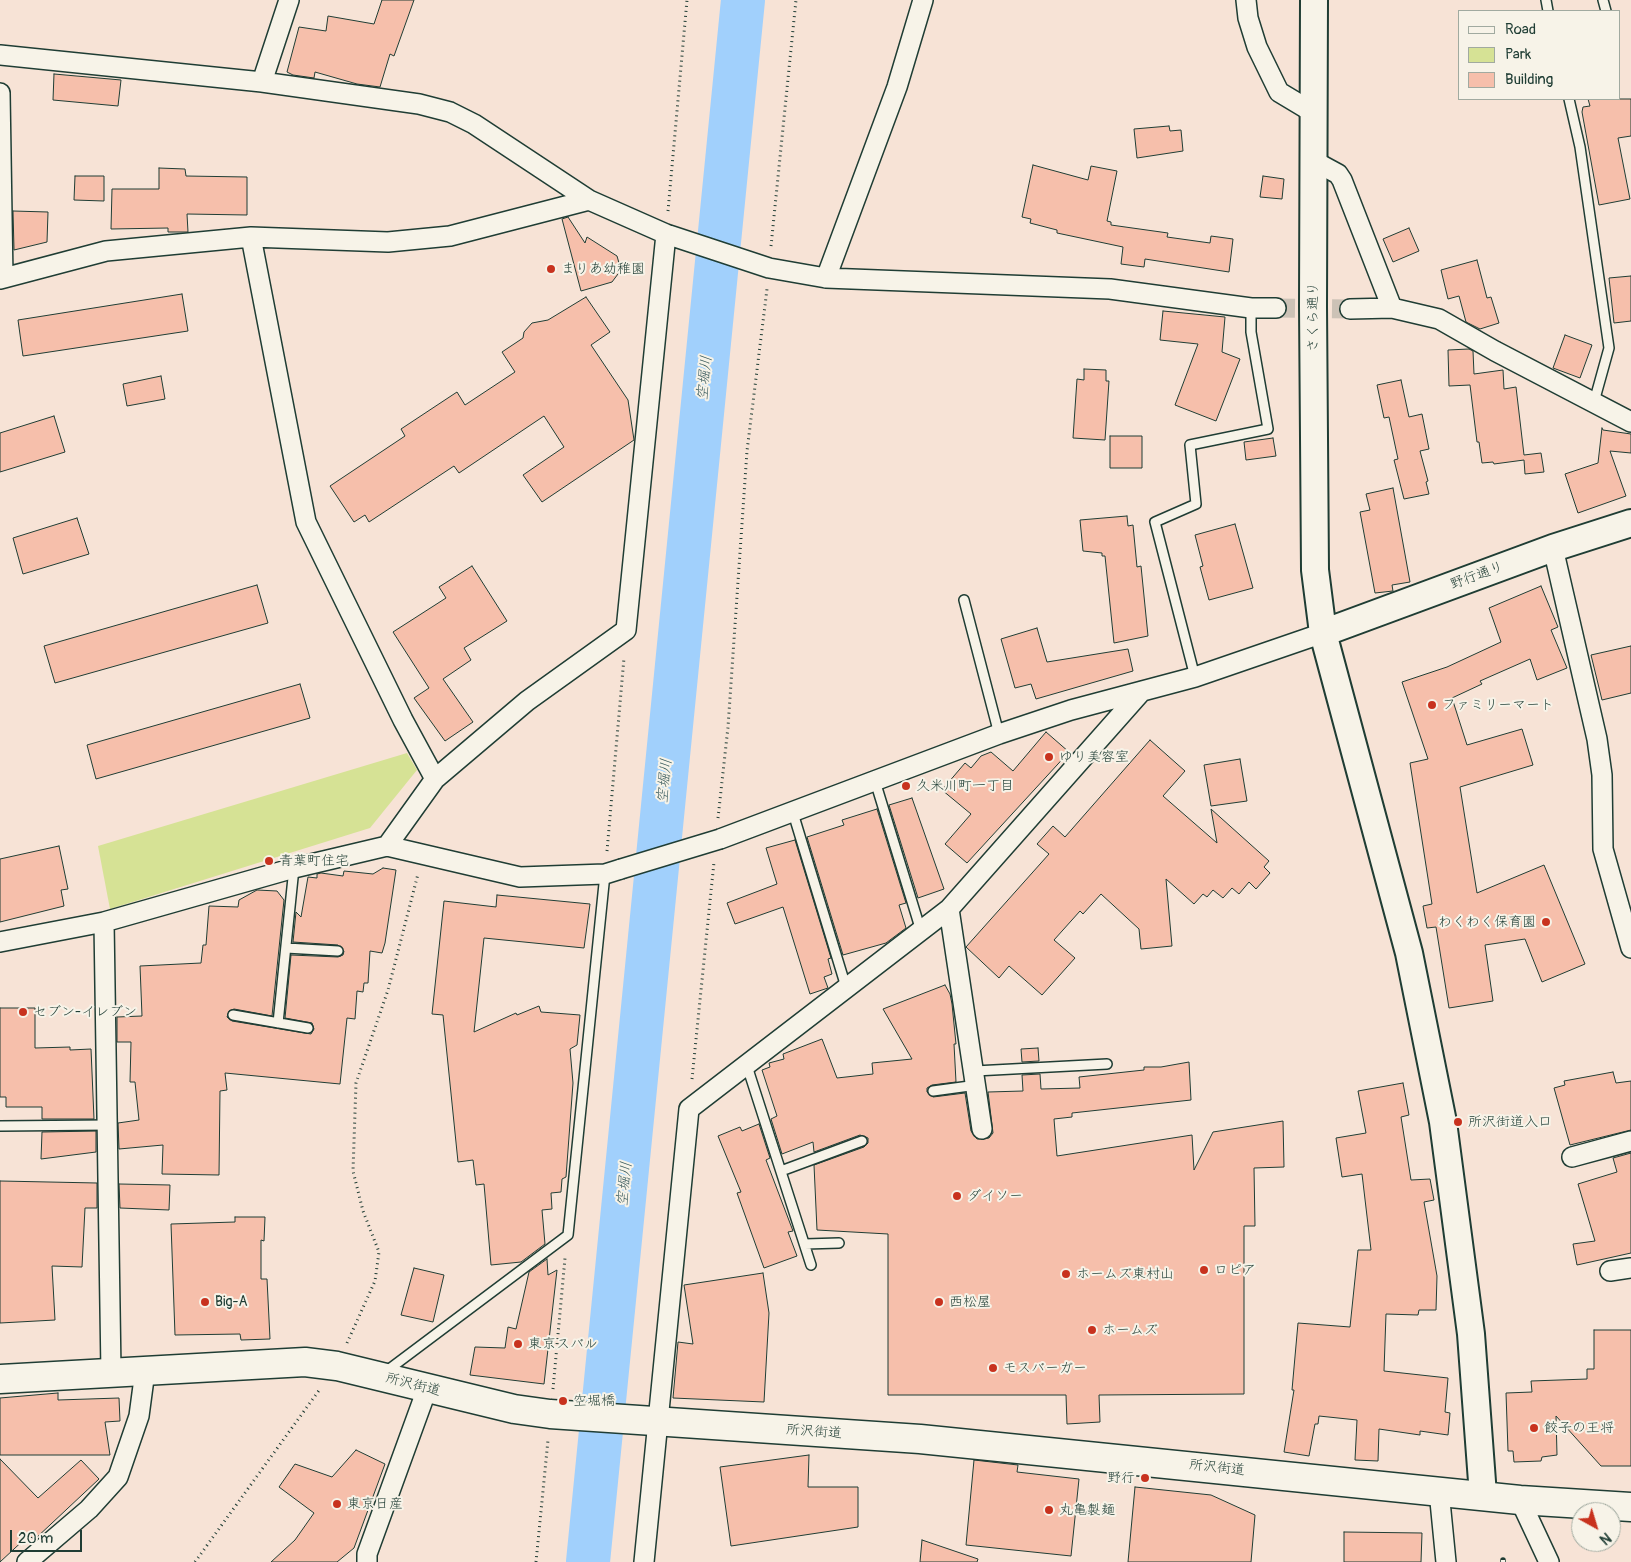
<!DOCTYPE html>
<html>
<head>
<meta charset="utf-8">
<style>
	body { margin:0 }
	#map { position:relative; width:1631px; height:1562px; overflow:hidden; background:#f7e3d6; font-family:Pangolin,sans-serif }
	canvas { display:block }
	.legend { position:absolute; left:1458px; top:10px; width:162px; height:90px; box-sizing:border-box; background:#f7f3e8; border:1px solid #a1aaa0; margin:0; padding:6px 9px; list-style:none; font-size:15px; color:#1f3d34 }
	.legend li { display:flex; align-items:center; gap:10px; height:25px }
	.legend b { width:25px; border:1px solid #a1aaa0 }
	.north { position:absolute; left:1571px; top:1502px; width:50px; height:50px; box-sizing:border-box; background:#f7f3e8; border:1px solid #a1aaa0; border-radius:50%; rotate:141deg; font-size:14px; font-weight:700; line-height:20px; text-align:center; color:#1f3d34 }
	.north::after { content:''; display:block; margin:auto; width:18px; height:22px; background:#c8321e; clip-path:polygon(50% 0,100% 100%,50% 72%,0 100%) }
	.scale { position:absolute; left:10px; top:1530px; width:72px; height:22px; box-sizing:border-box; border:2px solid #1f3d34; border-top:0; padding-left:6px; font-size:15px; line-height:18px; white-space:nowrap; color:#1f3d34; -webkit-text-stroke:4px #f7f3e8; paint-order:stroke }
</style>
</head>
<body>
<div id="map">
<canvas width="1631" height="1562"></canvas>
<ul class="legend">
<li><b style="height:6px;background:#f7f3e8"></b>Road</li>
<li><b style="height:14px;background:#d6e295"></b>Park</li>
<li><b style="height:14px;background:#f6bfab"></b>Building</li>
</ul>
<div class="north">N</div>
<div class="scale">20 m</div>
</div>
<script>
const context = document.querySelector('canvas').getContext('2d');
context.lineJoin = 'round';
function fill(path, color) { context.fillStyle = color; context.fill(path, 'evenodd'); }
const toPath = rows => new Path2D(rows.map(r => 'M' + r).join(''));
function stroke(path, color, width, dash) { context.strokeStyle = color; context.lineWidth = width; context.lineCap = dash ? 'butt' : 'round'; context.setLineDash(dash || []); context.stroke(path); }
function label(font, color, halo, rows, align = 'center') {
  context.font = font + ' Pangolin,"Klee One",sans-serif'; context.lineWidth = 4; context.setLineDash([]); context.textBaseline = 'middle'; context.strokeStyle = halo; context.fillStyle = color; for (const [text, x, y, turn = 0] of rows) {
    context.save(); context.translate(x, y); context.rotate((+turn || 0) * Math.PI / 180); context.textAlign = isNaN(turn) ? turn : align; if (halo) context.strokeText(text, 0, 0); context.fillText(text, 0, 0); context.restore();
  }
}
const green = toPath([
	[407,753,417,770,370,828,110,909,98,846]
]);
const river = toPath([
	[588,1562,743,0]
]);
const building = toPath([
	[382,0,414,0,394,56,390,54,380,87,357,84,315,72,314,78,293,75,287,72,299,27,326,31,328,16,374,24,382,0],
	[54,74,121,80,118,106,53,100,54,74],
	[1588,99,1631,99,1631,136,1618,138,1630,199,1599,205,1582,112,1583,107,1590,106,1588,99],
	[1169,126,1170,131,1181,130,1183,151,1137,158,1134,129,1169,126],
	[1033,165,1088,180,1091,166,1117,171,1107,221,1111,222,1111,225,1168,233,1167,237,1210,243,1211,236,1233,239,1229,272,1145,259,1144,267,1121,264,1123,247,1057,233,1057,230,1030,223,1031,219,1022,217,1033,165],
	[159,168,185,169,186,176,247,177,247,215,187,214,188,232,168,232,168,228,111,229,112,189,159,189,159,168],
	[75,176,104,176,104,201,74,200,75,176],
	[1263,176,1284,179,1282,199,1260,197,1263,176],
	[13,211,48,212,47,242,14,250,13,211],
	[568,217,585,243,587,237,617,256,621,270,612,282,581,291,562,219,568,217],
	[1409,228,1419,251,1393,262,1383,239,1409,228],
	[1477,260,1487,298,1491,297,1499,323,1480,329,1466,322,1459,296,1448,299,1441,270,1477,260],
	[1631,276,1631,321,1614,323,1609,278,1631,276],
	[182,294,188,331,23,356,18,320,182,294],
	[586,297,610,332,591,345,628,400,634,440,542,502,523,475,564,447,544,416,459,473,454,466,369,522,365,515,354,522,330,486,405,436,401,429,457,392,465,405,515,372,502,352,523,338,524,332,532,323,548,320,586,297],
	[1163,311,1225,317,1222,352,1240,359,1216,421,1175,405,1198,344,1160,340,1163,311],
	[1565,335,1592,345,1580,378,1553,368,1565,335],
	[1469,349,1473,351,1474,374,1503,370,1504,389,1516,387,1524,455,1541,453,1544,472,1525,474,1524,460,1494,464,1493,462,1482,463,1479,442,1477,442,1470,385,1449,386,1448,350,1469,349],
	[1084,369,1106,370,1106,381,1109,381,1105,440,1073,438,1077,379,1084,380,1084,369],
	[161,376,165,399,127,406,123,384,161,376],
	[1401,380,1409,417,1422,414,1429,449,1420,451,1428,481,1426,482,1429,494,1404,499,1394,460,1398,459,1389,417,1384,418,1377,385,1401,380],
	[54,416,65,452,0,472,0,433,54,416],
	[1602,428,1603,430,1631,434,1631,453,1610,451,1626,496,1578,513,1565,474,1598,463,1602,428],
	[1110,436,1142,436,1142,468,1110,468,1110,436],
	[1273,438,1276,456,1246,460,1244,442,1273,438],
	[1393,488,1410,582,1392,585,1393,591,1375,593,1360,512,1370,510,1366,494,1393,488],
	[1127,516,1128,526,1133,525,1137,567,1141,566,1148,636,1114,643,1105,556,1102,556,1102,553,1083,551,1080,520,1127,516],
	[77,518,89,554,23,574,13,538,77,518],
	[1235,524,1253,588,1209,600,1200,567,1203,566,1195,535,1235,524],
	[472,566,507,621,464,648,471,660,443,679,473,722,445,741,414,698,429,688,393,632,446,598,439,587,472,566],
	[257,585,268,623,55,683,44,646,257,585],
	[1541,586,1558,627,1551,630,1567,668,1537,680,1530,659,1480,681,1482,684,1452,698,1467,745,1522,729,1533,765,1460,787,1477,893,1544,865,1585,964,1542,982,1525,939,1485,945,1493,1001,1449,1008,1436,927,1427,928,1423,906,1432,904,1410,763,1428,759,1402,682,1447,667,1501,642,1489,608,1541,586],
	[1037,628,1047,662,1128,649,1133,671,1036,699,1031,684,1015,688,1001,639,1037,628],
	[1631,646,1631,693,1602,700,1591,655,1631,646],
	[300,684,310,718,96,779,87,745,300,684],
	[1046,732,1069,752,967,863,945,844,971,814,942,790,965,763,971,768,981,756,991,752,1013,771,1046,732],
	[1150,740,1185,771,1163,796,1217,843,1211,809,1269,861,1264,867,1270,873,1256,889,1249,882,1239,894,1232,888,1223,898,1213,890,1207,897,1203,894,1194,904,1166,879,1172,946,1141,949,1139,929,1101,894,1083,914,1080,911,1054,940,1075,958,1042,995,1009,966,999,978,966,947,1049,854,1037,844,1053,826,1065,837,1150,740],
	[1240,759,1247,801,1211,806,1204,765,1240,759],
	[912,798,944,889,918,898,889,805,912,798],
	[877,809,906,903,899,905,906,928,886,943,843,955,807,837,844,825,842,820,877,809],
	[795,840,831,958,828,959,832,974,824,977,828,988,810,994,783,907,735,924,727,903,777,884,766,848,795,840],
	[59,846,68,889,61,890,64,906,0,922,0,859,59,846],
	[383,868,396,870,385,943,382,953,370,951,368,983,364,983,363,992,357,991,355,1019,347,1018,340,1084,225,1073,227,1090,220,1091,219,1175,162,1174,163,1145,119,1149,118,1123,139,1120,135,1082,130,1082,131,1042,117,1042,117,1017,142,1016,140,966,201,963,203,945,206,945,209,906,238,907,239,900,257,890,277,891,284,900,272,1016,234,1009,229,1011,227,1017,232,1021,311,1034,314,1029,312,1023,285,1018,291,955,338,957,343,955,344,951,338,945,293,942,296,912,301,917,308,877,317,878,317,874,321,873,343,876,344,871,373,874,383,868],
	[497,895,590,904,584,948,484,938,474,1032,516,1013,517,1015,539,1006,541,1012,580,1015,577,1045,570,1049,573,1083,566,1177,562,1179,561,1192,551,1193,552,1209,542,1210,545,1244,521,1262,491,1265,484,1184,476,1185,473,1160,458,1162,443,1015,432,1014,444,901,496,907,497,895],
	[945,985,950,994,952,1004,956,1044,954,1044,956,1082,932,1085,927,1088,927,1092,933,1097,965,1093,971,1131,977,1139,989,1138,993,1133,988,1092,1023,1091,1022,1075,1040,1074,1041,1089,1080,1088,1079,1077,1144,1070,1144,1067,1161,1067,1189,1062,1191,1100,1072,1113,1072,1117,1054,1119,1057,1156,1192,1135,1194,1170,1213,1132,1283,1121,1284,1167,1254,1168,1255,1226,1244,1226,1244,1394,1099,1395,1100,1422,1067,1424,1066,1395,888,1395,888,1234,817,1230,814,1165,864,1147,868,1143,868,1138,860,1135,814,1152,813,1142,782,1154,771,1119,777,1116,762,1070,770,1067,769,1063,784,1059,783,1054,822,1039,837,1078,873,1074,872,1063,912,1059,883,1009,945,985],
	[0,1008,35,1008,35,1048,70,1047,70,1050,91,1049,94,1119,42,1119,42,1107,6,1107,6,1097,0,1097,0,1008],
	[1038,1048,1039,1061,1022,1062,1021,1049,1038,1048],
	[1613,1072,1616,1083,1631,1081,1631,1130,1570,1145,1554,1088,1565,1085,1564,1081,1613,1072],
	[1403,1083,1409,1115,1401,1117,1411,1180,1430,1179,1434,1200,1424,1202,1437,1276,1436,1310,1419,1310,1418,1315,1386,1314,1384,1371,1448,1378,1445,1412,1450,1413,1448,1435,1420,1431,1420,1435,1379,1429,1378,1461,1355,1460,1357,1420,1319,1416,1318,1424,1315,1424,1309,1456,1284,1452,1294,1390,1292,1390,1298,1323,1350,1327,1358,1250,1371,1250,1362,1174,1342,1177,1336,1138,1366,1133,1358,1091,1403,1083],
	[759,1124,770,1158,766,1160,793,1231,788,1232,797,1256,764,1268,737,1193,741,1192,718,1136,740,1127,742,1131,759,1124],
	[96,1131,96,1152,41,1159,42,1132,96,1131],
	[1631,1153,1631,1253,1577,1265,1573,1244,1595,1241,1578,1184,1617,1172,1613,1158,1631,1153],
	[0,1181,97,1183,97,1208,85,1208,82,1267,52,1266,55,1320,0,1323,0,1181],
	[119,1184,170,1185,169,1210,120,1208,119,1184],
	[235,1217,265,1217,264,1241,261,1240,261,1279,267,1279,270,1339,241,1340,240,1334,175,1335,171,1224,235,1222,235,1217],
	[547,1259,548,1275,557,1270,544,1384,470,1375,475,1347,505,1348,508,1327,516,1329,529,1272,547,1259],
	[414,1268,444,1275,433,1322,401,1315,414,1268],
	[763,1273,769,1313,764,1402,673,1398,678,1342,693,1344,684,1285,763,1273],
	[1594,1330,1631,1330,1631,1466,1601,1466,1556,1416,1557,1455,1542,1457,1541,1461,1514,1462,1513,1451,1508,1451,1506,1393,1532,1392,1531,1381,1587,1379,1587,1369,1594,1369,1594,1330],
	[58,1393,58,1400,119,1398,120,1421,105,1422,110,1455,0,1455,0,1398,58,1393],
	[356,1450,385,1464,354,1548,337,1562,271,1562,295,1540,314,1513,279,1487,295,1464,332,1477,356,1450],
	[809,1455,808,1487,858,1487,858,1527,731,1546,720,1467,809,1455],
	[0,1459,38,1498,81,1460,99,1479,35,1539,28,1536,0,1562,0,1459],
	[974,1460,1018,1465,1017,1472,1079,1479,1071,1556,966,1545,974,1460],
	[1135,1487,1211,1495,1255,1515,1251,1562,1128,1562,1135,1487],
	[1344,1532,1422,1533,1421,1562,1344,1562,1344,1532],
	[922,1540,978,1559,977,1562,920,1562,922,1540]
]);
const streetTunnel = toPath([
	[1276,308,1350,309]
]);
const path = toPath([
	[668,211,687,0],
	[771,246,796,0],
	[718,818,728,727,747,451,767,289],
	[607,851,624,658],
	[692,1079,714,862],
	[347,1343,375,1281,379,1252,363,1211,353,1171,356,1083,388,990,418,874],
	[553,1389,565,1258],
	[195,1562,320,1389],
	[536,1562,548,1440]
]);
const lane = toPath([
	[1546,0,1548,11],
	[1603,0,1606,11],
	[1569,99,1580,147,1609,348,1594,402],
	[964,600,999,734],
	[1195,677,1155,522,1196,504,1190,445,1268,429,1251,332,1251,308],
	[875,781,921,931],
	[793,813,846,987],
	[286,948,338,951],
	[233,1015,308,1028],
	[278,1023,294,868],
	[747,1066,811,1265],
	[975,1071,1107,1064],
	[933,1091,977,1085],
	[0,1126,108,1125],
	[781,1171,862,1141],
	[805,1244,839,1243],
	[384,1373,568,1235,605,874]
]);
const street = toPath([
	[1246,0,1248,18,1257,47,1279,92,1314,113],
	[0,55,262,82,419,104,450,112,474,124,589,200,666,234,769,268,826,278,1110,289,1251,308,1276,308],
	[262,82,289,0],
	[0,93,3,278],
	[1314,161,1338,174,1342,180,1392,308],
	[251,237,306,522,403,720,435,779],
	[826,278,897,87,923,0],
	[0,279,106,251,251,237,388,242,450,236,589,200],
	[1350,309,1392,308,1439,319,1495,351,1631,422],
	[1553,548,1597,739,1602,775,1603,849,1631,948],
	[720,839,999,734,1071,710,1195,677,1323,633],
	[387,846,435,779,527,701,626,630,666,234],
	[949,909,982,1129],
	[104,922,111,1372],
	[0,942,104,922,294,868,387,846,520,877,605,874,621,869],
	[1572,1157,1631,1141],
	[1610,1271,1631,1268],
	[1439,1491,1446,1562],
	[1520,1500,1549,1562],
	[27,1562,89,1509,118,1477,139,1416,145,1371],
	[367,1562,367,1554,427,1389],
	[644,1562,689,1109,949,909,1142,691]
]);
const secondary = toPath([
	[1314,0,1313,306,1315,570,1323,633,1409,953,1443,1122,1471,1334,1483,1495],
	[1323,633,1553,548,1631,523]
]);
const primary = toPath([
	[0,1379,305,1362,337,1366,514,1409,550,1414,920,1439,1520,1500,1631,1507]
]);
const rail = toPath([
	[1503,1560,1503,1562]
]);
const streetBridge = toPath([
	[621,869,720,839]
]);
const markers = [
	[551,269,5,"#c8321e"],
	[1432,705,5,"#c8321e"],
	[1049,757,5,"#c8321e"],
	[906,786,5,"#c8321e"],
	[269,861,5,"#c8321e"],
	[1546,922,5,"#c8321e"],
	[23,1012,5,"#c8321e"],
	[1458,1122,5,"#c8321e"],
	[957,1196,5,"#c8321e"],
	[1204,1270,5,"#c8321e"],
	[1066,1274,5,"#c8321e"],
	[205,1302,5,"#c8321e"],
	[939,1302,5,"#c8321e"],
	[1092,1330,5,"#c8321e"],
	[518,1344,5,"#c8321e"],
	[993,1368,5,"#c8321e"],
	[563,1401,5,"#c8321e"],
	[1534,1428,5,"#c8321e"],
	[1145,1478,5,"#c8321e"],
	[337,1504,5,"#c8321e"],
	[1049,1510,5,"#c8321e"]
];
const poiNames = [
	["まりあ幼稚園",561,269],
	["ファミリーマート",1442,705],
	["ゆり美容室",1059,757],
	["久米川町一丁目",916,786],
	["青葉町住宅",279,861],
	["わくわく保育園",1536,922,"right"],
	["セブン-イレブン",33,1012],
	["所沢街道入口",1468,1122],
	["ダイソー",967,1196],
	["ロピア",1214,1270],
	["ホームズ東村山",1076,1274],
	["Big-A",215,1302],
	["西松屋",949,1302],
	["ホームズ",1102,1330],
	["東京スバル",528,1344],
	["モスバーガー",1003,1368],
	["空堀橋",573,1401],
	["餃子の王将",1544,1428],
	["野行",1135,1478,"right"],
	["東京日産",347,1504],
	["丸亀製麺",1059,1510]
];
const streetNames = [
	["さくら通り",1313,317,-90],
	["野行通り",1477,576,-20],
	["所沢街道",413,1385,14],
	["所沢街道",814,1432,4],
	["所沢街道",1217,1468,6]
];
const waterNames = [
	["空堀川",705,378,-84],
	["空堀川",665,781,-84],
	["空堀川",625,1184,-84]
];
fill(green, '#d6e295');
stroke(river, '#a1d0fc', 44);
fill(building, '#f6bfab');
stroke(building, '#1f3d34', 1);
stroke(streetTunnel, '#ccc2b6', 19, [19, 9]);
stroke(lane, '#1f3d34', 12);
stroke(street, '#1f3d34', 22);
stroke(secondary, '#1f3d34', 30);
stroke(primary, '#1f3d34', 31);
stroke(path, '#1f3d34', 3, [1, 4]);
stroke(lane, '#f7f3e8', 9);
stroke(street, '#f7f3e8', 19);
stroke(secondary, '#f7f3e8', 26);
stroke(primary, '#f7f3e8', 28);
stroke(rail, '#1f3d34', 5.5);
stroke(rail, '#f7f3e8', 4, [11]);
stroke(streetBridge, '#1f3d34', 22, []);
stroke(streetBridge, '#f7f3e8', 19);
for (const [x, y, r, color] of markers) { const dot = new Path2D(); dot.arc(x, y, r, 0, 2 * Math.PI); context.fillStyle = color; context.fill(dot); stroke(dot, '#f7f3e8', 2); }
label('14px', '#1f3d34', '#f7f3e8', poiNames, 'left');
label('14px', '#1f3d34', '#f7f3e8', streetNames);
label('italic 15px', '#395a5c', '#f7f3e8', waterNames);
</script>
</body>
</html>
